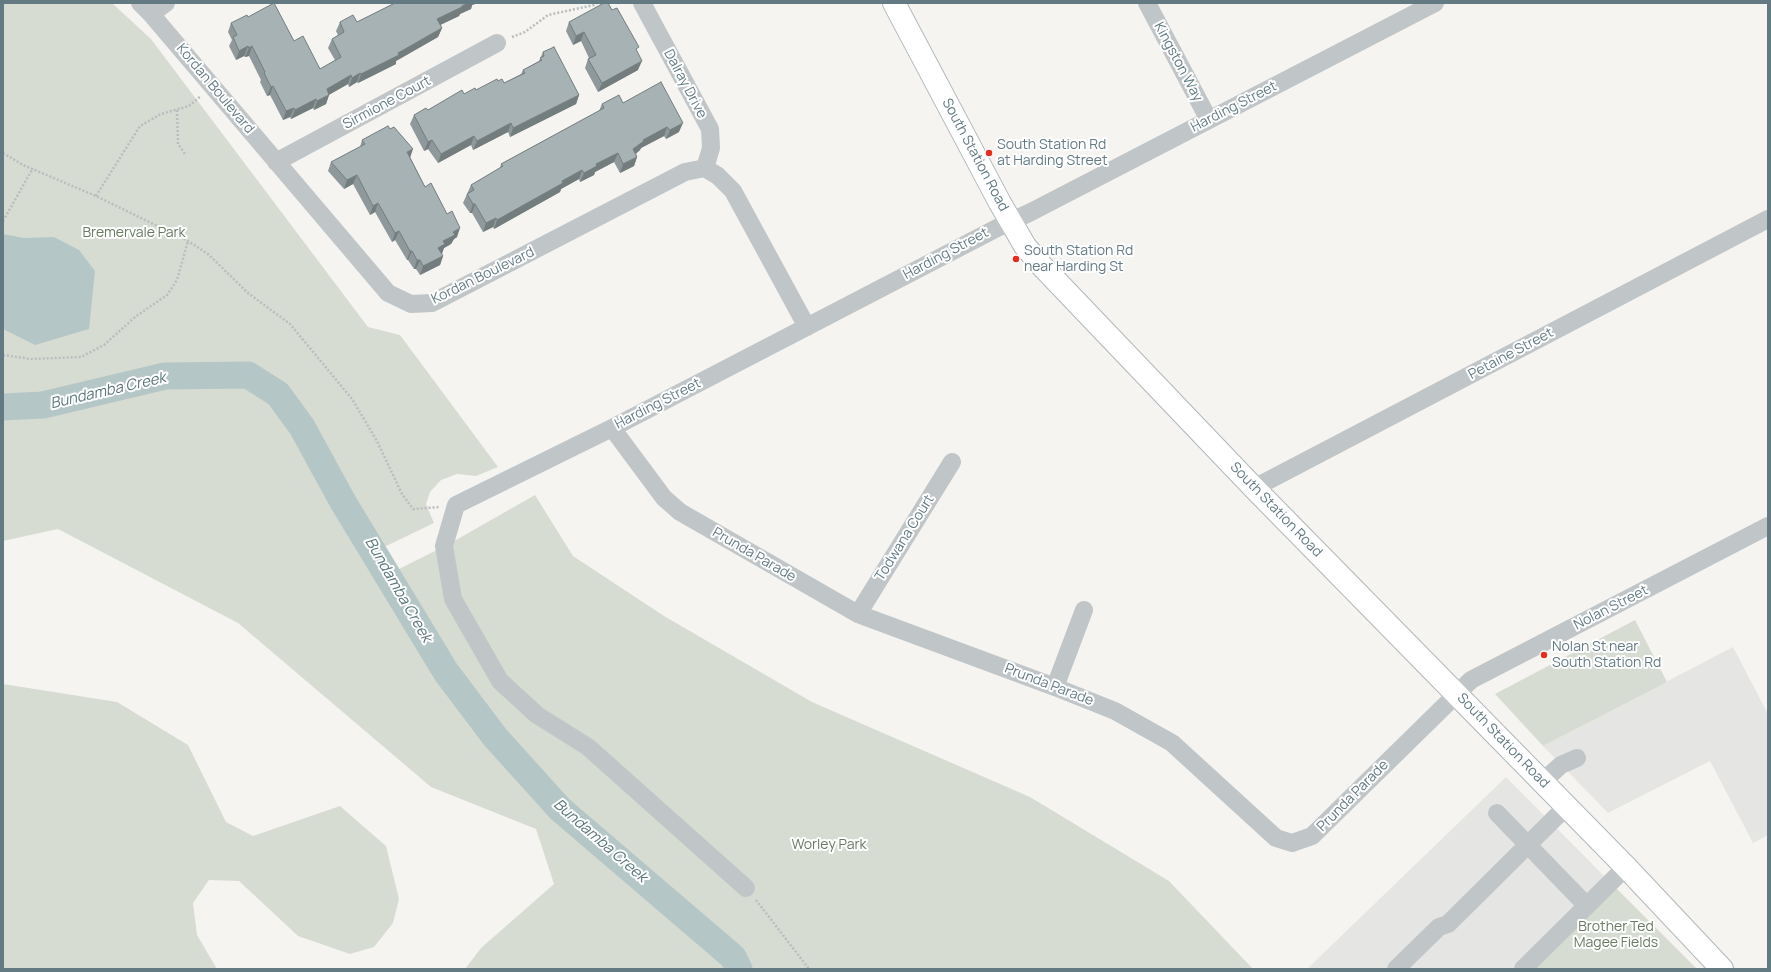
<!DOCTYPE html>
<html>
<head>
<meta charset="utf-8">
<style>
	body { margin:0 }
	#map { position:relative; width:1771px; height:972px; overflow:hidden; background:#f5f4f1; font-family:Manrope,sans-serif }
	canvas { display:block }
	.frame { position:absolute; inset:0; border:4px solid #637a83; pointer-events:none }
</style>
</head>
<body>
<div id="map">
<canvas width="1771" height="972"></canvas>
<div class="frame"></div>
</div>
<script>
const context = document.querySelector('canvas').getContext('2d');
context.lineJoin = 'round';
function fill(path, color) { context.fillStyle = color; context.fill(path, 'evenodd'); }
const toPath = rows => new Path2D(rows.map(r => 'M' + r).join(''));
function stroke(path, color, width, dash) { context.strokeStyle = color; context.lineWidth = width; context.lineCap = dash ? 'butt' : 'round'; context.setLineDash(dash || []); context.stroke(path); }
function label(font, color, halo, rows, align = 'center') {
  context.font = font + ' Manrope,sans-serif'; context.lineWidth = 4; context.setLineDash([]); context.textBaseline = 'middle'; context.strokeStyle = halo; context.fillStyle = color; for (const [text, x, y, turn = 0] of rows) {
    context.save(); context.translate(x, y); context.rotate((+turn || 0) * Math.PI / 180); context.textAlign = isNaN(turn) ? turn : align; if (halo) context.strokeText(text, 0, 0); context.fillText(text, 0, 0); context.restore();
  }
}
const built = toPath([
	[1733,647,1768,714,1768,835,1753,843,1710,761,1608,813,1543,746],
	[1506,777,1616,888,1533,969,1307,969]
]);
const green = toPath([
	[3,3,112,3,151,39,368,327,400,335,498,467,476,476,457,474,441,480,430,492,426,504,434,523,380,549,397,570,449,544,535,495,573,556,664,616,812,702,1030,797,1169,881,1253,969,465,969,481,948,554,884,536,829,431,787,238,623,58,529,3,541],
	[1635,620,1667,682,1543,746,1495,694],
	[3,684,117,702,188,745,226,822,253,836,340,806,386,846,399,899,393,923,374,947,350,954,298,936,239,881,209,880,193,903,197,935,217,969,3,969],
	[1616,888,1697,969,1533,969]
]);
const water = toPath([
	[3,234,24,238,54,237,79,250,95,271,89,329,35,345,3,329]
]);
const river = toPath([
	[3,407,43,405,165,376,248,375,278,394,302,427,343,502,446,672,495,737,560,809,733,957,739,969]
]);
const path = toPath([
	[512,37,525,32,548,15,594,5,597,3],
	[177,110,178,144,185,154],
	[3,153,23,165,96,196,188,241,208,254,248,293,290,324,352,399,377,441,402,494,413,509,440,507],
	[96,196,140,126,161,114,189,106,201,96],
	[3,221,33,168],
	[3,355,31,359,81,357,104,345,135,317,167,295,177,280,188,241],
	[756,900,809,969]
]);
const minor = toPath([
	[140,3,151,14,388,293,411,304,432,303,685,172,705,168,718,176,733,191,807,327],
	[642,3,710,129,711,148,705,168],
	[1147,3,1209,120],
	[151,14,166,3],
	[276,162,497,43],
	[612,428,664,498,680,512,858,614,1055,687,1115,711,1172,743,1276,838,1292,843,1312,836,1471,680,1768,526],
	[1254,488,1768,219],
	[858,614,952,462],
	[1055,687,1084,610],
	[1542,782,1561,765,1577,758],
	[1497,813,1587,906],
	[746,888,588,747,537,715,500,681,453,599,444,546,456,505,612,428,999,227,1031,212,1435,3],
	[1396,969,1439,927,1448,924,1566,807],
	[1523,969,1626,867]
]);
const major = toPath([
	[894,3,1000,203,1025,246,1041,265,1254,488,1626,867,1722,969]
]);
const wall = toPath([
	[395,3,478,3,472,5,471,9,460,14,459,16,440,25,442,28,438,37,396,61,396,64,358,83,357,82,349,87,348,84,329,95,326,104,314,110,313,108,291,119,290,117,283,120,270,95,267,96,260,82,261,80,249,56,245,57,244,56,236,60,229,46,232,40,228,32,231,23,248,17,294,41,320,69,335,60,328,48,332,39,338,35,336,31,340,22,357,22],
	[612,10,637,52,638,70,598,92,585,68,588,59,589,58,581,41,573,45,566,31,569,22],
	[543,52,579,95,576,104,510,137,508,132,473,150,471,145,438,163,428,149,424,151,410,124,414,115,428,110,498,81,504,83,521,74,523,70,539,61],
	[623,103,679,132,666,139,664,136,641,148,640,150,636,154,637,157,634,166,620,173,614,162,595,172,594,175,580,182,579,179,561,189,560,192,494,229,493,227,483,232,472,213,470,213,463,203,471,185,500,168,501,164,599,111,602,104],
	[390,129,410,157,425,187,457,237,454,239,451,244,444,248,441,254,443,256,440,265,420,275,416,269,414,269,408,260,407,260,395,240,392,242,375,212,370,215,353,184,344,189,328,171,331,162,360,147,362,140]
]);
const shadedWall = toPath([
	[468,3,478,3,472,5,471,9,460,14,459,16,434,28,437,19],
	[442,28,438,37,396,61,396,64,358,83,361,74],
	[584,32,581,41,573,45,576,36],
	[248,46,244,56,236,60,239,51],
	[252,46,249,56,245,57,249,48],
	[642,61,638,70,598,92,602,83],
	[360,73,357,82,349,87,352,78],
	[351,75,348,84,323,98,327,89],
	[273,86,270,95,267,96,271,87],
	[329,95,326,104,314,110,317,101],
	[579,95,576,104,510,137,513,128],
	[316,99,313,108,291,119,295,110],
	[294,108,290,117,283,120,286,111],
	[511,123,508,132,473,150,477,141],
	[683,123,679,132,666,139,670,130],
	[667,127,664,136,641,148,640,150,630,158,633,149,643,140],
	[474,136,471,145,438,163,441,154],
	[432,140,428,149,424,151,428,142],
	[413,149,410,158,407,152],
	[618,153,614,162,595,172,594,175,580,182,584,173,596,164],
	[637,157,634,166,620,173,623,164],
	[582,170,579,179,561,189,560,192,494,229,497,220,562,181],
	[357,175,353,184,344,189,347,180],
	[378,203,375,212,370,215,373,206],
	[473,204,475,204,472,213,470,213],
	[496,218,493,227,483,232,486,223],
	[460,228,457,237,454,239,451,244,444,248,442,254,435,257,438,248,443,241,453,232],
	[399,231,395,240,392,242,395,233],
	[410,251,412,251,408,260,407,260],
	[443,256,440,265,420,275,423,266],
	[417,260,420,260,416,269,414,269]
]);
const building = toPath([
	[274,3,294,41,303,36,320,69,341,57,332,39,344,32,340,22,353,15,357,22,395,3,468,3,462,6,462,7,437,19,442,28,398,53,399,55,361,74,360,73,352,78,351,75,327,89,329,95,317,101,316,99,295,110,294,108,286,111,273,86,271,87,264,73,265,72,252,46,249,48,248,46,239,51,233,37,237,35,231,23,247,15,248,17,274,3],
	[604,3,608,3,612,10,617,8,639,47,636,49,642,61,602,83,588,59,596,55,584,32,576,36,569,22,604,3],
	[554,47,579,95,513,128,511,123,477,141,474,136,441,154,432,140,428,142,414,115,426,108,428,110,462,90,464,94,475,88,476,90,497,79,498,81,502,79,504,83,525,73,523,70,542,60,540,58,544,56,543,52,554,47],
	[661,82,683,123,670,130,667,127,643,140,644,141,633,149,637,157,623,164,618,153,596,164,597,166,584,173,582,170,562,181,563,183,497,220,496,218,486,223,475,204,473,204,467,194,474,190,471,185,503,166,501,164,604,108,602,104,619,95,623,103,661,82],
	[388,126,390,129,394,127,413,149,407,152,425,187,431,183,447,214,452,211,460,228,453,232,455,235,443,241,445,244,438,248,443,256,423,266,420,260,417,260,412,251,410,251,399,231,395,233,378,203,373,206,357,175,347,180,331,162,365,144,362,140,388,126]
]);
const markers = [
	[989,153,4,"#e82c1d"],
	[1016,259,4,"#e82c1d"],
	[1544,655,4,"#e82c1d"]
];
const streetNames = [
	["Kingston Way",1178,62,62],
	["Dalray Drive",685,84,62],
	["Kordan Boulevard",215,89,50],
	["Sirmione Court",387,103,-28],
	["Harding Street",1234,107,-27],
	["South Station Road",975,155,62],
	["Harding Street",946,254,-28],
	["Kordan Boulevard",483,276,-26],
	["Petaine Street",1511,354,-28],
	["Harding Street",658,404,-27],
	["South Station Road",1276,510,46],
	["Todwana Court",905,538,-58],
	["Prunda Parade",754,555,30],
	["Nolan Street",1611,608,-27],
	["Prunda Parade",1049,685,21],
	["South Station Road",1503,741,46],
	["Prunda Parade",1353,796,-45]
];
const poiNames = [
	["South Station Rd",997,145],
	["at Harding Street",997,161],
	["South Station Rd",1024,251],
	["near Harding St",1024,267],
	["Nolan St near",1552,647],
	["South Station Rd",1552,663]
];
const parkNames = [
	["Bremervale Park",134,233],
	["Worley Park",829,845],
	["Brother Ted",1616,927],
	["Magee Fields",1616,943]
];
const waterNames = [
	["Bundamba Creek",108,391,-13],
	["Bundamba Creek",398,590,60],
	["Bundamba Creek",600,841,41]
];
fill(built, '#e5e6e4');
fill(green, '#d7dcd2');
fill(water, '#b5c6c7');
stroke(river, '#b5c6c7', 27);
stroke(major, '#b1b7ba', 24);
stroke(path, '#babdbf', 2.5, [2, 2]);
stroke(minor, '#c0c5c7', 18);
stroke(major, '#fff', 22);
fill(wall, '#8f999b');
fill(shadedWall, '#747d7e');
fill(building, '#a6b2b4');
stroke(building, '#747d7e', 1);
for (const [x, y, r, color] of markers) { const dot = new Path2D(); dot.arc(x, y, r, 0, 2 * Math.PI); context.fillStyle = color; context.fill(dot); stroke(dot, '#fff', 1.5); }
label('14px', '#637a83', '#fff', streetNames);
label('14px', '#637a83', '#fff', poiNames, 'left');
label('14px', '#6a7a62', '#fff', parkNames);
label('italic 15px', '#5a7679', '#fff', waterNames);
</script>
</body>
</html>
